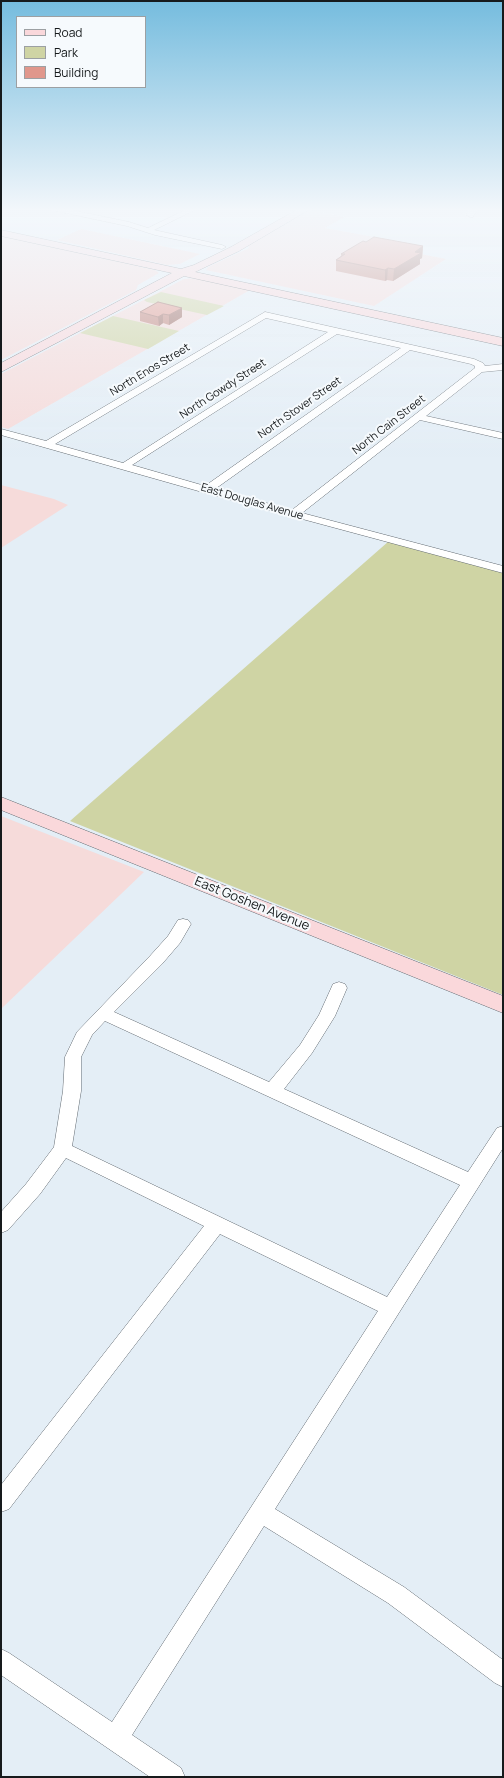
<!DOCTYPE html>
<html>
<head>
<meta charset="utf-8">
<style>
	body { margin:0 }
	#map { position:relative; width:504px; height:1778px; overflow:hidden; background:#e4eef6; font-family:Manrope,sans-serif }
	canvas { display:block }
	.frame { position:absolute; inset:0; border:2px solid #161a1c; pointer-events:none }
	.legend { position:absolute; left:16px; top:16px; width:130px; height:72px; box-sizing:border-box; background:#f6fafd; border:1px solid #9ca0a3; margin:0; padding:5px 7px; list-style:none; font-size:12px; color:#161a1c }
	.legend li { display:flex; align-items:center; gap:8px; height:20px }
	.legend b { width:20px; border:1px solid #9ca0a3 }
</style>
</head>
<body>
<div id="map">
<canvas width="504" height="1778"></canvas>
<div class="frame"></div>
<ul class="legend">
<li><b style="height:5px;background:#fad8db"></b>Road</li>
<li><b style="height:11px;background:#cfd4a4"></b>Park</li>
<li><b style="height:11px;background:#e0978c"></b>Building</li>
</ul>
</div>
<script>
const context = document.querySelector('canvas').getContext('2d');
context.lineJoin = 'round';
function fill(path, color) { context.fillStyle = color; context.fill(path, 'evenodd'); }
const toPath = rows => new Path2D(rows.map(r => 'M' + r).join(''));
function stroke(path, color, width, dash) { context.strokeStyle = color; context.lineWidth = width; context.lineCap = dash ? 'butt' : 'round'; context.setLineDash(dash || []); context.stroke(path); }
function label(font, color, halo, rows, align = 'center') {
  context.font = font + ' Manrope,sans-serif'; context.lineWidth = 4; context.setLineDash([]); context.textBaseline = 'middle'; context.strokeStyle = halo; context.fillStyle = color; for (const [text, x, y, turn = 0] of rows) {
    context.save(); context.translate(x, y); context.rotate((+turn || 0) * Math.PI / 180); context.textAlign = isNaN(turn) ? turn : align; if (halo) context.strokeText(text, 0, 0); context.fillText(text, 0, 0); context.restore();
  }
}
const commercial = toPath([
	[310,210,344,217,325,228,385,239,385,247,446,259,374,306,206,270,208,267,249,248,248,246],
	[81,229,200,254,180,264,167,265,57,240],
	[1,236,155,270,159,273,138,285,136,290,1,360],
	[195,278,250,290,8,429,1,427,1,374,184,279],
	[1,485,54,499,68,505,1,548],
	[1,816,144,872,1,1009]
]);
const green = toPath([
	[161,292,224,306,207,315,147,302,144,300],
	[113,316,179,331,148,349,80,333],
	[389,541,503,573,503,995,70,821]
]);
const street = toPath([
	[47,208,62,208,129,222,148,228,189,208,199,208,154,230,222,245,226,247,222,249,155,235,127,226,51,210,47,208],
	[470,208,478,208,473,217,470,217,466,215,470,208],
	[495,208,503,208,503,211,496,210,495,208],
	[265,312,474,359,483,363,485,366,503,364,503,370,482,372,426,416,503,433,503,439,420,420,302,513,503,566,503,573,202,492,1,435,1,429,46,441,265,312],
	[266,318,328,332,123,463,55,444,266,318],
	[337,334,401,348,205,486,132,465,337,334],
	[410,350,471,364,475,366,475,368,292,510,215,489,410,350],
	[183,919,188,920,191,924,180,943,162,964,114,1012,269,1082,300,1045,319,1015,333,984,339,982,345,984,347,988,335,1016,312,1053,284,1089,468,1172,497,1128,503,1126,503,1148,275,1509,404,1587,503,1660,503,1687,495,1683,388,1603,264,1526,132,1735,181,1768,185,1777,150,1777,1,1675,1,1649,9,1653,112,1722,378,1311,220,1234,9,1509,1,1512,1,1485,204,1226,66,1158,40,1194,8,1230,1,1233,1,1212,26,1184,54,1147,63,1091,65,1057,77,1032,150,956,168,936,178,920,183,919],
	[105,1021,460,1185,387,1297,72,1146,81,1091,81,1057,92,1035,105,1021]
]);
const secondary = toPath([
	[300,208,312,208,239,251,195,272,503,338,503,346,184,276,1,372,1,363,172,273,1,236,1,230,181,269,194,265,231,247,300,208],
	[1,797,503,996,503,1013,1,810,1,797]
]);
const wall = toPath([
	[423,246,422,258,420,259,420,264,393,281,387,280,385,281,336,271,336,260,341,256,341,254],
	[158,302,182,317,169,325,163,323,159,326,140,321,140,312]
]);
const shadedWall = toPath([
	[423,246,422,258,420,259,420,264,393,281,394,269,415,252],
	[388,268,387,280,385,281,385,270],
	[182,308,182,317,169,325,169,315],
	[163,314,163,323,159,326,158,317]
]);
const building = toPath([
	[374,237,423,246,415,252,421,253,394,269,388,268,385,270,336,260,345,254,341,254,363,241,366,242,374,237],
	[158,302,182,308,169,315,163,314,158,317,140,312,158,302]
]);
const farStreetnames = [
	["North Enos Street",150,370,-31],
	["North Gowdy Street",223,389,-33],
	["North Stover Street",300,408,-35],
	["North Cain Street",389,425,-38],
	["East Douglas Avenue",252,502,16]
];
const streetNames = [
	["East Goshen Avenue",252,904,22]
];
fill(commercial, '#f6dbda');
fill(green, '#cfd4a4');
stroke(street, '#636b72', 1);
stroke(secondary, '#636b72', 1);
fill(street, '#fff');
fill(secondary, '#fad8db');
fill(wall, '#c18278');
fill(shadedWall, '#9d6a62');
fill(building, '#e0978c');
stroke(building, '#9d6a62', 1);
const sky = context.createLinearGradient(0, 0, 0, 457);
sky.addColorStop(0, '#75bcde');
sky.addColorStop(0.46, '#f3f7fb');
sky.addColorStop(1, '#f3f7fb00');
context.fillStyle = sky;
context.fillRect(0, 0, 504, 457);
label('11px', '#161a1c', '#f6fafd', farStreetnames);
label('13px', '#161a1c', '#f6fafd', streetNames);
</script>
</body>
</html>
